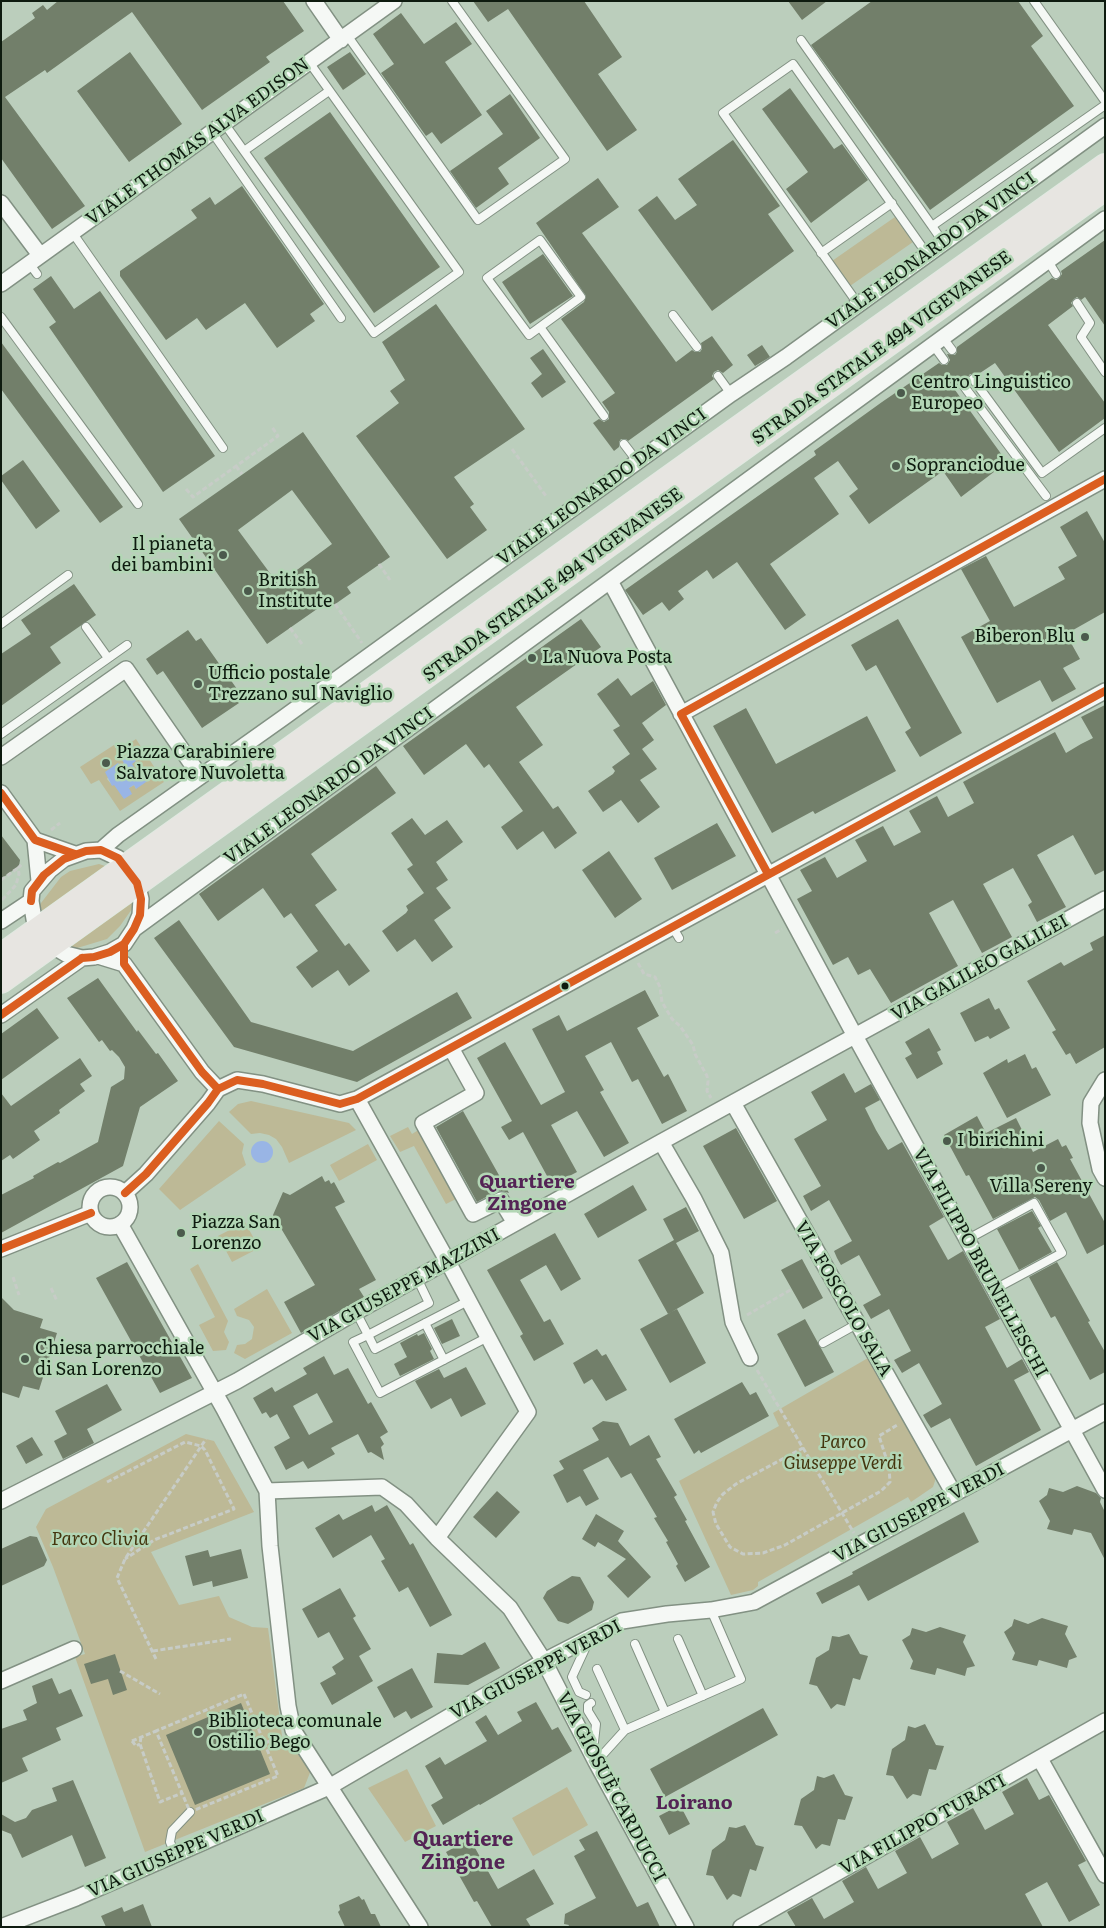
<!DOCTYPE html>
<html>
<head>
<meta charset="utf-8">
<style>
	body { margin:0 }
	#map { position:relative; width:1106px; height:1928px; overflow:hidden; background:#bbcebc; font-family:Literata,serif }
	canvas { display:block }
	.frame { position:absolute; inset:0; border:2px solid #0e1b0f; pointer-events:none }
</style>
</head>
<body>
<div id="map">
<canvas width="1106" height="1928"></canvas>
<div class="frame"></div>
</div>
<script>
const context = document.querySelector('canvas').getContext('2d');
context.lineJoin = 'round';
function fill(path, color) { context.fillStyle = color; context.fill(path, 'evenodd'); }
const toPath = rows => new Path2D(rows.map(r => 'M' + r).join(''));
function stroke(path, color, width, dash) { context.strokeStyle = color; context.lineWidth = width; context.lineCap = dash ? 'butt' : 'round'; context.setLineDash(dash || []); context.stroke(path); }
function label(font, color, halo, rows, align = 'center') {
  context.font = font + ' Literata,serif'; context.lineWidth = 5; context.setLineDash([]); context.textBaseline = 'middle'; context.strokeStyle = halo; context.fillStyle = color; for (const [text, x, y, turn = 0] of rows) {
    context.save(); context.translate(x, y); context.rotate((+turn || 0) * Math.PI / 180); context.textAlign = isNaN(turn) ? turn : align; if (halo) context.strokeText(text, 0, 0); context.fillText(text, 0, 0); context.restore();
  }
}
const green = toPath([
	[895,217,913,242,850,286,832,261],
	[136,739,164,782,120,811,99,780,91,784,80,767,114,745,118,751],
	[118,763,120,766,124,763,131,764,135,770,139,767,136,789,134,785,129,788,114,784,112,785,107,779],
	[99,864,105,866,108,869,44,912,42,911,40,905,41,903,61,877,70,871],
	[131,901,133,907,132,909,120,926,107,939,74,949,69,946],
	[251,1101,349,1123,356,1130,289,1163,282,1147,276,1139,269,1135,260,1133,251,1134,229,1112,238,1104],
	[219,1121,244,1144,242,1153,246,1165,180,1210,159,1189],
	[408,1127,412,1134,420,1129,458,1198,446,1204,414,1146,400,1152,390,1136],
	[368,1144,377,1160,339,1181,330,1165],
	[245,1222,259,1248,232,1262,218,1236],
	[198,1264,228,1321,224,1332,229,1342,226,1350,213,1351,199,1325,215,1317,190,1269],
	[267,1289,292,1333,245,1359,234,1353,237,1345,245,1344,252,1339,254,1327,249,1320,237,1316,234,1309],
	[868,1358,935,1474,935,1481,933,1487,911,1502,908,1497,758,1582,758,1586,753,1590,731,1595,679,1481,779,1426,773,1413],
	[186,1434,214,1441,254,1512,151,1552,179,1605,219,1596,229,1617,252,1627,268,1628,282,1736,311,1770,304,1788,145,1852,75,1657,85,1654,53,1567,36,1527,46,1509],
	[407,1769,436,1826,405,1842,368,1788],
	[567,1787,588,1825,533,1856,512,1818]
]);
const water = toPath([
	[131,753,136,761,132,764,135,769,140,766,149,780,136,789,134,785,129,788,132,794,124,799,114,785,112,786,105,772,118,763,120,766,124,763,122,760],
	'251 1152a11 11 0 1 1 22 0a11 11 0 1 1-22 0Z'
]);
const building = toPath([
	[58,1,283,1,304,31,266,57,270,62,202,110,132,12,47,73,45,70,5,97,85,206,52,229,1,158,1,42,35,18,32,13,43,5,47,10],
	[473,1,584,1,622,57,598,74,637,130,607,151,508,9,488,22],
	[788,1,827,1,802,20],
	[872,1,1018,1,1043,36,1031,46,1074,106,930,210,811,45],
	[401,13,424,44,456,22,472,44,445,62,482,115,441,144,432,132,426,136,381,73,394,64,373,34],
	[130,52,182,124,129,162,77,91],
	[350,52,366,74,343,90,327,67],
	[790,88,834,149,842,144,868,180,811,223,786,189,808,172,762,109],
	[510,94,540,138,498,168,509,184,476,208,450,171,503,134,486,111],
	[330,112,440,267,374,313,264,158],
	[733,140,780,206,768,214,794,251,712,311,638,210,657,196,675,220,697,205,678,179],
	[598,178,619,207,582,233,621,286,676,362,692,350,695,352,700,352,702,349,701,343,712,336,733,365,723,373,718,370,714,372,712,376,714,379,628,441,626,439,621,439,619,442,619,447,614,451,593,423,599,419,604,422,609,419,609,412,602,402,615,393,561,319,584,302,586,296,536,223],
	[242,186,324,304,310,314,315,321,277,348,245,303,206,330,197,318,166,340,120,276,120,271,197,218,191,210,210,197,215,205],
	[1105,240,1105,326,1085,297,1081,300,1077,297,1074,299,1071,303,1073,306,1048,325,1105,403,1105,418,1059,452,995,363,977,375,970,374,968,377,968,382,965,380,960,380,958,383,958,388,955,390,1007,462,961,497,943,471,869,524,849,496,858,489,838,461,814,478,839,514,770,564,806,615,785,630,737,562,713,579,707,570,678,591,684,599,669,611,662,602,643,615,625,590,816,455,814,451,882,402,939,363,942,365,947,365,950,360,947,354,955,355,957,352,957,347,1052,278,1056,280,1059,278,1062,274,1061,271],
	[543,254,573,296,530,324,502,282],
	[51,276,74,309,100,291,215,456,163,492,49,327,56,322,33,289],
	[436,304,525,429,454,477,474,504,470,507,487,530,447,559,356,436,399,403,390,391,405,380,382,342],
	[1,342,123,507,100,523,1,389],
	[762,345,770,357,755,366,747,355],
	[543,349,566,382,542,398,531,383,542,374,530,358],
	[303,432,390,557,347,587,351,593,331,607,327,602,267,644,179,519],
	[292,490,332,544,278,584,238,530],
	[23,460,60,511,36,529,1,480,1,476],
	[1087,511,1105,543,1105,612,1066,634,1080,659,1063,668,1076,689,1052,702,1040,680,997,703,961,637,990,621,961,569,986,556,1014,607,1065,579,1058,567,1077,556,1060,527],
	[74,584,96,615,50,647,61,663,1,706,1,654,31,634,21,620],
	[581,619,601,647,516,707,543,745,519,762,553,809,558,806,577,833,555,849,543,831,517,850,501,827,523,811,489,764,484,768,466,744,424,775,403,746],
	[898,619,962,733,920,757,905,732,911,728,876,665,866,671,851,645],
	[188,630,196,641,201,638,237,689,231,693,239,703,202,728,163,671,157,675,146,659],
	[618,678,631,696,653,681,666,705,642,723,654,740,642,749,657,769,640,780,660,807,638,823,621,800,603,812,588,791,613,774,615,771,612,767,630,754,613,730,620,726,597,694],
	[1105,705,1105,870,1095,875,1073,835,1037,855,1066,907,1037,922,1028,905,1032,902,1013,868,983,884,1012,937,982,953,953,900,929,913,958,966,891,1003,870,969,858,975,848,957,833,965,797,899,812,891,800,870,825,857,837,878,867,861,855,840,883,826,894,846,921,832,909,811,937,796,948,817,974,803,963,782,1055,732,1066,753,1081,744,1093,738,1081,717],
	[746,708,776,764,867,716,896,771,815,814,813,811,772,833,713,726],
	[376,766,396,793,311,854,337,890,315,905,345,946,349,943,370,971,349,986,338,970,312,988,296,967,318,951,291,913,284,918,263,888,218,921,199,894],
	[412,818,425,835,447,820,463,842,436,862,448,880,436,888,451,908,434,920,453,947,432,962,415,939,397,952,382,931,406,913,408,910,406,906,424,893,407,869,413,865,391,833],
	[717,823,736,856,672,890,654,858],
	[1,835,20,860,19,866,1,879],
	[609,851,642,899,615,918,582,870],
	[179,920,251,1022,353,1051,457,992,472,1018,357,1082,234,1047,154,938],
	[1105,935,1105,1047,1076,1064,1070,1053,1066,1055,1052,1032,1056,1030,1027,981,1061,962,1064,966,1093,950,1090,943],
	[98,978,137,1032,138,1030,156,1054,158,1053,178,1081,140,1107,123,1166,1,1233,1,1195,34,1178,33,1176,58,1162,60,1163,98,1142,111,1087,124,1079,125,1067,119,1057,112,1050,110,1051,102,1040,99,1042,67,998],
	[645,990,659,1016,637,1028,664,1077,668,1074,687,1111,662,1124,638,1079,632,1082,611,1042,585,1056,604,1090,600,1092,629,1143,604,1157,577,1111,551,1125,577,1172,552,1185,523,1132,509,1140,501,1127,512,1121,477,1058,505,1042,541,1105,565,1092,532,1029,559,1015,567,1031],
	[989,998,995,1010,999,1008,1010,1028,990,1039,988,1036,975,1042,960,1013],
	[37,1008,59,1038,1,1080,1,1034],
	[929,1028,941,1050,937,1052,943,1064,917,1079,905,1058,912,1054,905,1042],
	[1025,1054,1032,1069,1036,1067,1051,1095,1007,1118,983,1073,1007,1059,1008,1063],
	[80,1058,92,1076,80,1084,85,1091,59,1110,60,1113,34,1131,40,1140,13,1159,10,1155,1,1161,1,1093,11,1106],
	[844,1073,855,1093,871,1084,880,1100,865,1108,876,1130,888,1150,902,1142,944,1217,929,1226,948,1260,963,1251,1000,1319,985,1327,1007,1368,1022,1359,1029,1372,1014,1380,1041,1430,976,1466,950,1418,931,1428,927,1422,923,1415,942,1404,919,1363,902,1373,894,1360,911,1351,889,1309,871,1319,863,1305,881,1295,859,1255,841,1265,837,1258,834,1251,852,1241,829,1200,811,1211,803,1196,821,1186,794,1139,827,1120,811,1092],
	[463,1111,509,1193,502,1191,497,1191,477,1202,436,1127],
	[977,1116,986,1133,1016,1118,1033,1152,1058,1139,1062,1147,1066,1145,1073,1158,1070,1159,1105,1223,1105,1244,1087,1254,1066,1212,1050,1221,1039,1200,1035,1197,993,1219,969,1175,966,1176,944,1135],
	[736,1128,777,1201,744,1219,703,1146],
	[322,1176,325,1182,329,1180,331,1184,334,1182,345,1202,335,1207,376,1280,359,1289,364,1297,301,1333,284,1302,315,1285,273,1215,283,1192,290,1195],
	[633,1185,647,1210,598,1238,584,1214],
	[686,1207,699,1231,676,1243,704,1293,668,1314,638,1260,674,1240,663,1219],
	[1032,1211,1041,1226,1038,1228,1052,1252,1019,1270,997,1229],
	[555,1233,581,1279,561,1291,546,1265,520,1280,544,1322,550,1319,564,1344,534,1361,520,1336,523,1334,487,1270],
	[802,1259,823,1298,803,1309,781,1270],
	[127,1262,192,1378,160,1393,96,1278],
	[1057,1262,1090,1321,1088,1322,1105,1352,1105,1372,1090,1380,1055,1316,1051,1318,1029,1277],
	[1,1297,14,1310,43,1319,40,1328,57,1333,39,1390,23,1386,19,1398,1,1392],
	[677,1309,706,1363,670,1383,640,1329],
	[452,1319,460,1336,442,1344,434,1328],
	[805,1319,834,1372,805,1387,777,1334],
	[424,1333,432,1349,430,1351,434,1359,400,1376,394,1364,407,1357,400,1343,417,1334,418,1336],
	[597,1349,602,1356,606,1354,627,1390,606,1401,592,1379,584,1384,573,1363],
	[324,1356,334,1375,348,1368,368,1404,371,1402,388,1432,380,1437,384,1444,381,1447,384,1460,371,1452,368,1453,358,1434,331,1448,335,1454,308,1469,303,1461,286,1470,274,1447,290,1438,277,1414,270,1418,266,1412,262,1414,253,1398,272,1387,275,1392,307,1374,303,1368],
	[317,1393,333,1422,309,1435,293,1406],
	[466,1367,486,1404,461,1417,451,1398,431,1409,415,1381,439,1369,444,1378],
	[742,1382,750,1395,756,1392,769,1416,701,1453,699,1450,694,1454,674,1419],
	[107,1384,122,1410,87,1429,94,1443,63,1459,54,1441,67,1434,55,1411],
	[603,1421,618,1423,630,1446,649,1435,661,1457,656,1459,677,1495,674,1497,687,1520,685,1521,710,1567,685,1582,676,1566,678,1564,666,1542,668,1541,654,1518,657,1517,631,1473,621,1478,608,1457,583,1470,599,1499,586,1506,580,1496,567,1503,553,1475,564,1469,559,1461,599,1440,592,1428],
	[32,1437,43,1455,26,1464,16,1446],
	[1077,1486,1096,1493,1101,1498,1100,1502,1105,1512,1105,1560,1091,1533,1074,1529,1072,1535,1047,1529,1050,1521,1039,1501,1047,1495,1049,1488,1063,1492],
	[497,1491,520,1512,496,1538,473,1517],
	[372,1505,375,1512,387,1505,410,1545,413,1543,452,1615,430,1627,408,1587,399,1592,381,1561,385,1559,371,1535,333,1558,315,1528,339,1514,343,1520],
	[964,1512,979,1542,868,1601,859,1585,822,1604,816,1593,853,1574,852,1572],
	[596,1514,624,1531,618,1541,651,1577,628,1598,607,1576,626,1559,598,1542,595,1547,582,1539],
	[30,1536,37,1537,47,1560,44,1566,1,1586,1,1549],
	[241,1549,248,1578,213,1587,212,1581,193,1586,185,1556,208,1550,210,1557],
	[572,1576,580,1577,594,1602,592,1610,568,1624,558,1621,543,1598,547,1591],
	[340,1588,356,1616,353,1618,371,1649,359,1656,373,1681,332,1705,320,1683,336,1674,332,1667,344,1659,329,1632,318,1638,302,1609],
	[1042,1618,1068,1626,1065,1634,1077,1657,1069,1660,1067,1668,1039,1660,1037,1666,1012,1660,1015,1653,1004,1632,1012,1626,1014,1619,1028,1624],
	[940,1627,966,1635,963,1642,975,1666,967,1668,965,1676,937,1668,935,1675,910,1669,913,1661,902,1640,910,1635,912,1628,926,1632],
	[849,1634,860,1654,868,1656,860,1680,853,1678,845,1706,837,1704,831,1709,817,1686,809,1684,816,1658,829,1650,832,1636,839,1637],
	[485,1642,500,1668,468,1685,434,1683,437,1653,462,1655],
	[115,1654,127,1690,113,1695,108,1679,91,1684,84,1664],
	[412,1668,433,1707,411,1719,406,1711,394,1718,377,1687],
	[52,1678,59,1694,71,1689,83,1716,56,1728,61,1740,22,1758,28,1771,1,1783,1,1729,27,1720,23,1710,37,1703,32,1686],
	[536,1702,552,1730,558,1727,572,1751,480,1805,479,1804,443,1825,431,1805,443,1798,425,1766,440,1757,445,1765,487,1741,475,1722,486,1715,498,1735,522,1721,517,1712],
	[241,1703,270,1774,195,1805,166,1735],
	[763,1708,778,1735,665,1797,650,1769],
	[925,1724,936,1745,944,1746,936,1770,929,1769,921,1796,913,1794,907,1799,893,1776,886,1775,892,1749,905,1740,908,1726,915,1728],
	[834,1774,845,1795,853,1797,845,1820,838,1819,830,1846,822,1844,816,1849,802,1826,794,1825,801,1799,814,1790,817,1776,824,1778],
	[1027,1778,1039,1800,1049,1795,1086,1861,1078,1865,1100,1905,1069,1922,1047,1882,1025,1894,1043,1927,796,1927,787,1912,812,1898,824,1919,854,1902,842,1881,866,1867,878,1889,907,1873,895,1851,920,1837,932,1859,959,1844,947,1822,973,1808,985,1830,1014,1814,1002,1792],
	[73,1780,106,1858,85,1867,72,1835,22,1858,11,1834,1,1830,1,1814,15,1822,26,1818,32,1810,57,1801,52,1788],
	[680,1805,690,1824,669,1835,659,1816],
	[745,1825,756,1845,764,1847,756,1871,750,1869,741,1897,733,1894,727,1900,713,1876,706,1875,712,1850,725,1840,729,1827,736,1828],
	[597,1831,637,1907,648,1902,660,1927,568,1927,569,1925,564,1924,565,1914,596,1898,574,1856,585,1850,579,1840],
	[470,1839,498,1889,534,1869,554,1904,526,1919,531,1927,492,1927,477,1901,474,1902,446,1852],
	[359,1896,362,1900,364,1899,371,1914,375,1914,381,1927,345,1927,338,1912,340,1910,339,1905],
	[143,1904,152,1927,106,1927,101,1916,122,1907,124,1912]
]);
const path = toPath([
	[512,449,546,496],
	[236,466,242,474],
	[186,489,193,497,278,436,272,427],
	[379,564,390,580],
	[335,604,362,643],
	[290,628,302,644],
	[51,830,60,823],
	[1,880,18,868],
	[2,900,16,885,19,874,18,868,22,864],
	[775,933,782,929],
	[638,963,644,974,655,977,660,987,662,1002,672,1019,680,1026,693,1045,695,1054,707,1076,708,1081,707,1091,711,1098],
	[13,1277,19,1295],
	[51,1288,57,1301],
	[747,1315,792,1289],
	[757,1370,803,1448,736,1484,723,1494,717,1502,713,1512,716,1524,730,1547,743,1554,763,1553,785,1545,881,1491,890,1482,889,1467,879,1436,899,1424],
	[803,1448,854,1533],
	[107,1482,185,1442,201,1446,205,1450,234,1509,154,1540,125,1559],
	[153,1651,231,1639],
	[156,1659,117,1578,125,1559,206,1439],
	[120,1671,160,1694],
	[244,1694,278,1776,190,1812,156,1731,244,1694],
	[141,1737,140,1744,160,1802,182,1793],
	[132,1741,156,1731],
	[132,1741,136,1746,140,1744],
	[265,1743,280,1737]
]);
const lane = toPath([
	[1034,1,1105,101],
	[347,35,478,220,565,159,452,1],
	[801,40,932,226,1105,105],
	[224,123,374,333,459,272,309,62],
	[212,132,341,318],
	[244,151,329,91],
	[932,226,943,242],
	[72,232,223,448],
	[821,253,892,203],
	[1048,261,1056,274],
	[29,263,37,274],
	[1077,303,1090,323,1081,337,1105,372],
	[858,304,723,113,793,64,927,254],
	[673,315,697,347],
	[1,317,138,504],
	[540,327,581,297,540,240,487,278,529,335,540,327,604,416],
	[943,338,952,350],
	[933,345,944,360],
	[718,376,731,394],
	[973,379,1042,473,1105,428],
	[963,385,1046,496],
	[624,444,637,461],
	[1,624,68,575],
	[86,627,108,658],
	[1,734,127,645],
	[672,926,679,938],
	[968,1239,1034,1203,1062,1253,995,1289],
	[468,1301,375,1349,368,1335,353,1342,380,1393,488,1337],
	[356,1312,368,1335,429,1303,417,1278],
	[425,1323,444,1360],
	[823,1343,857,1324],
	[678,1639,703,1696],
	[635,1644,665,1712],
	[597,1669,625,1730],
	[586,1695,579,1692,572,1677,589,1640],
	[591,1703,588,1705,588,1711,596,1724,593,1751],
	[596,1762,625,1730,741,1679,711,1610],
	[175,1854,170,1842,172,1831,190,1812]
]);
const street = toPath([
	[314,1,341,40],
	[1,203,40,255],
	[1,284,394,1],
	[610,581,855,1036,1105,1490],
	[681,714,1105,479],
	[1,757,126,669,200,776],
	[1,793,35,840,39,881],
	[35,840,75,854],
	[101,850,118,835,283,718,731,394,786,357,1105,126],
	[101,850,118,858,126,867,137,883,141,899,140,915,134,929,124,944,110,952,94,957,82,958,66,954,51,945,38,930,34,919,31,901,32,891,50,870,64,859,86,851,101,850],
	[1,921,31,901],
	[134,929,1105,219],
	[98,956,124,964,202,1072,218,1089],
	[1,1015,82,958],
	[451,1048,476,1093,423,1123,473,1214,501,1200,515,1223],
	[1105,1080,1091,1103,1090,1123,1100,1169,1105,1178],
	[357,1099,448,1262,528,1412,437,1538],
	[733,1103,954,1494],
	[661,1142,694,1199,721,1253,733,1322,750,1358],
	'90 1207a20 20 0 1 1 40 0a20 20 0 1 1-40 0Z',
	[125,1193,146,1174,208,1103,218,1089,237,1080,263,1084,340,1104,357,1099,1105,691],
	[120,1224,224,1409,267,1491,270,1546,288,1706,293,1730,420,1927],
	[1,1249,91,1213],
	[267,1491,382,1487,406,1504,437,1538,510,1608,544,1661,596,1762,686,1927],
	[1,1501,237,1381,356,1312,661,1142,1105,899],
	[1,1681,74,1649],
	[1040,1759,1105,1875],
	[1,1927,76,1898,329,1787,544,1661,622,1621,667,1614,711,1610,754,1602,1105,1412],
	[741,1927,1105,1721]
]);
const primary = toPath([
	[1,956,1105,166],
	[1,981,1105,188]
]);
const bus1 = toPath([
	[681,714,1105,479],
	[681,714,768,874],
	[1,793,35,840,75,854],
	[31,901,32,891,44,875,64,859,86,851,101,850,118,858,137,883,141,899,140,915,134,929,124,944,110,952,94,957,82,958],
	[124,944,124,964,202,1072,218,1089],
	[1,1015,82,958],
	[125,1193,146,1174,208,1103,218,1089,237,1080,263,1084,340,1104,357,1099,1105,691],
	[1,1249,91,1213]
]);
const markers = [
	[901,393,5,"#4b5a4c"],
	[896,466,5,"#4b5a4c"],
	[223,555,5,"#4b5a4c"],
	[248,591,5,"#4b5a4c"],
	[1085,637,5,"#4b5a4c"],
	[532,658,5,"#4b5a4c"],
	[198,684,5,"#4b5a4c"],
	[106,763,5,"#4b5a4c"],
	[565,986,4.5,"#0e1b0f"],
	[947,1141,5,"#4b5a4c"],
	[1041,1168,5,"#4b5a4c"],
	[181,1233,5,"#4b5a4c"],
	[25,1359,5,"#4b5a4c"],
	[198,1732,5,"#4b5a4c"]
];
const streetNames = [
	["VIALE THOMAS ALVA EDISON",198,142,-36],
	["VIALE LEONARDO DA VINCI",931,251,-36],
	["STRADA STATALE 494 VIGEVANESE",882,348,-36],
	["VIALE LEONARDO DA VINCI",602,487,-36],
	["STRADA STATALE 494 VIGEVANESE",553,585,-36],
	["VIALE LEONARDO DA VINCI",329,786,-36],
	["VIA GALILEO GALILEI",980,968,-29],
	["VIA FILIPPO BRUNELLESCHI",980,1263,61],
	["VIA GIUSEPPE MAZZINI",404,1286,-29],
	["VIA FOSCOLO SALA",843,1299,60],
	["VIA GIUSEPPE VERDI",919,1513,-28],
	["VIA GIUSEPPE VERDI",536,1670,-28],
	["VIA GIOSUÈ CARDUCCI",611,1787,62],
	["VIA FILIPPO TURATI",923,1825,-29],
	["VIA GIUSEPPE VERDI",176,1854,-24]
];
const poiNames = [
	["Centro Linguistico",911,383],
	["Europeo",911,404],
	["Sopranciodue",906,466],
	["Il pianeta",213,545,"right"],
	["dei bambini",213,566,"right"],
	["British",258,581],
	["Institute",258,602],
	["Biberon Blu",1075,637,"right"],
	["La Nuova Posta",542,658],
	["Ufficio postale",208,674],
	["Trezzano sul Naviglio",208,695],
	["Piazza Carabiniere",116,753],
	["Salvatore Nuvoletta",116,774],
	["I birichini",957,1141],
	["Villa Sereny",1041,1187,"center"],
	["Piazza San",191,1223],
	["Lorenzo",191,1244],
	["Chiesa parrocchiale",35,1349],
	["di San Lorenzo",35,1370],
	["Biblioteca comunale",208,1722],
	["Ostilio Bego",208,1743]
];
const parkNames = [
	["Parco",843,1443],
	["Giuseppe Verdi",843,1464],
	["Parco Clivia",100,1540]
];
const neighbourhoodNames = [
	["Quartiere",527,1182],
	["Zingone",527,1204],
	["Loirano",694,1803]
];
const quarterNames = [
	["Quartiere",463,1840],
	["Zingone",463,1863]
];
fill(green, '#bdb996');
fill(water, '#99b5e5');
fill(building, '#727f6a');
stroke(lane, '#829183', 10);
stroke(street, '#829183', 18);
stroke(primary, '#e0e9e1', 26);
stroke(path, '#c7ccc7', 3, [5, 2.5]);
stroke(lane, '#f5f8f5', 8);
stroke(street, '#f5f8f5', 15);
stroke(primary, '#e7e5e1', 24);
stroke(bus1, '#db5e20', 8);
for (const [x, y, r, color] of markers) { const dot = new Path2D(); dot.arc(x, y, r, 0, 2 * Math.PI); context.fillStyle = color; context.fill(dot); stroke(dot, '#b3d6b5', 2); }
label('18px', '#0e1b0f', '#b3d6b5', streetNames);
label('18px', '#0e1b0f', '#b3d6b5', poiNames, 'left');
label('italic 18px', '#44350e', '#b3d6b5', parkNames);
label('bold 19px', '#542455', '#b3d6b5', neighbourhoodNames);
label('bold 20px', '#542455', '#b3d6b5', quarterNames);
</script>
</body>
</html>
